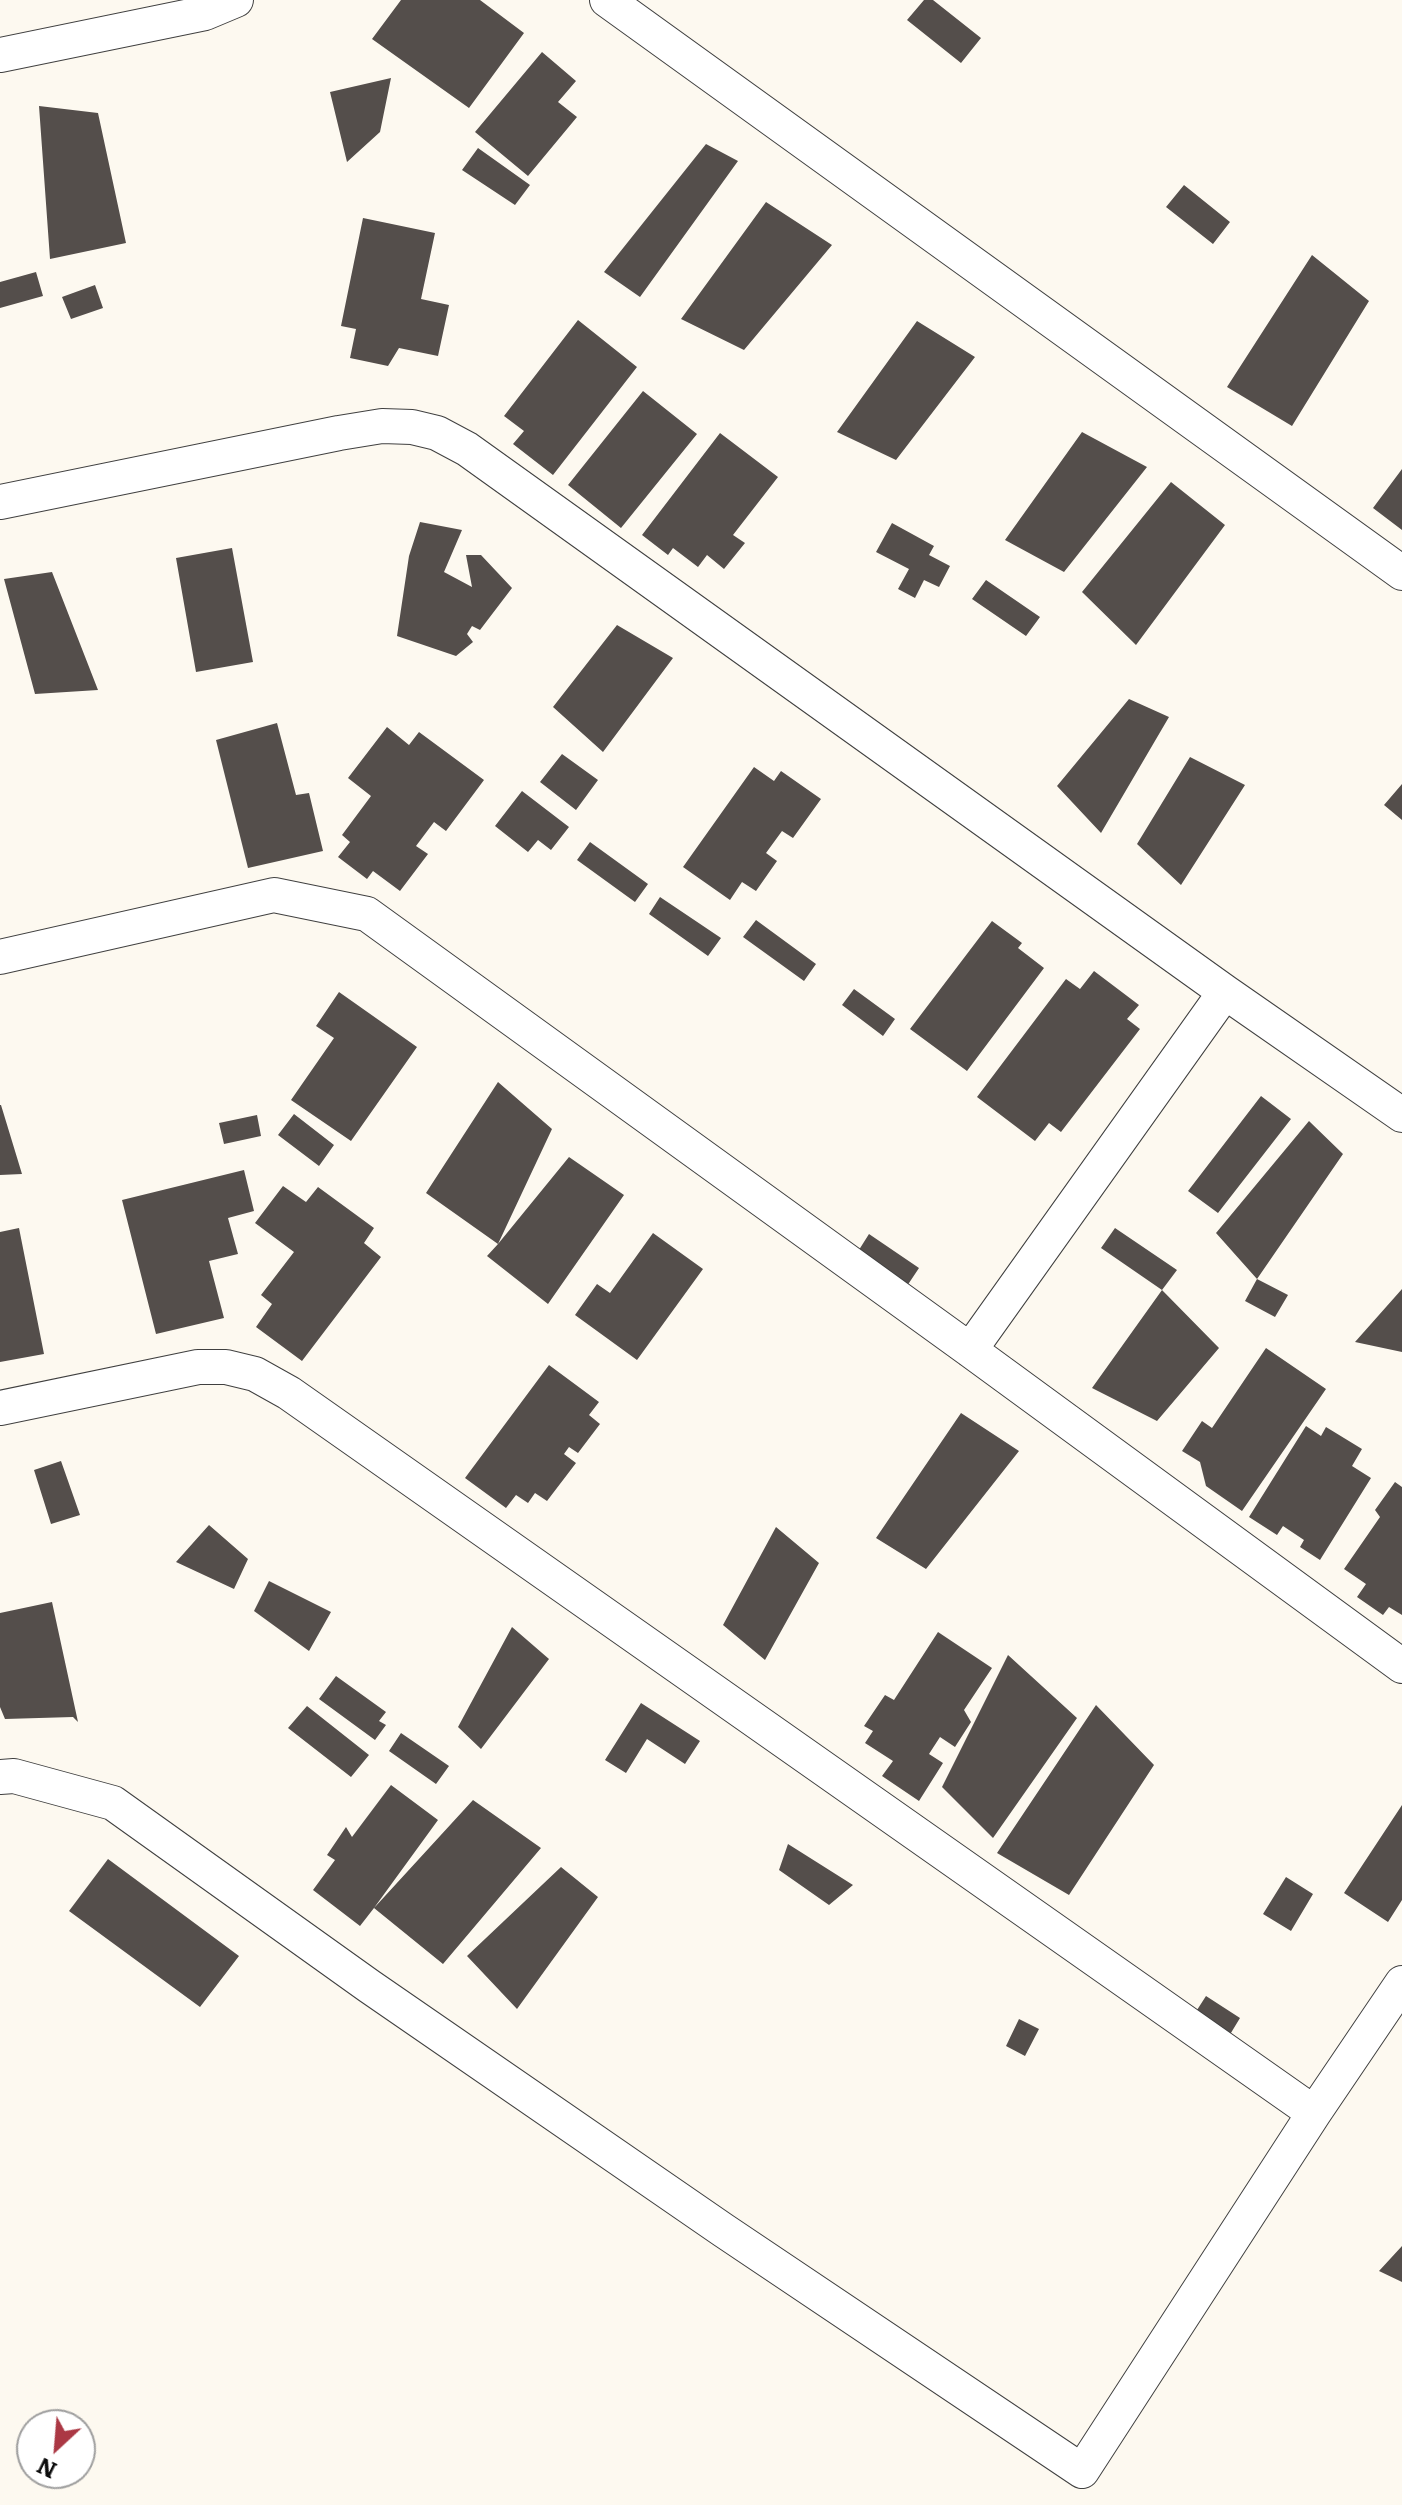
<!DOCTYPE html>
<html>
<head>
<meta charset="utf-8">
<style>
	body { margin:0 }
	#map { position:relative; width:1402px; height:2505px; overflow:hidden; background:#fdf9f0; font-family:Literata,serif }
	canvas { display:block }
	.north { position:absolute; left:16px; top:2409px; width:80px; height:80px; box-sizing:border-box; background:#fff; border:2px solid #9e9e9e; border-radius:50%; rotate:206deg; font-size:22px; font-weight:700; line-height:32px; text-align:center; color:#0d0d0d }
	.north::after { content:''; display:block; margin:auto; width:28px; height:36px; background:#ab3844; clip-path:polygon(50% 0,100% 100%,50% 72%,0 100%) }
</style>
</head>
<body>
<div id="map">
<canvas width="1402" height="2505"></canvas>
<div class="north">N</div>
</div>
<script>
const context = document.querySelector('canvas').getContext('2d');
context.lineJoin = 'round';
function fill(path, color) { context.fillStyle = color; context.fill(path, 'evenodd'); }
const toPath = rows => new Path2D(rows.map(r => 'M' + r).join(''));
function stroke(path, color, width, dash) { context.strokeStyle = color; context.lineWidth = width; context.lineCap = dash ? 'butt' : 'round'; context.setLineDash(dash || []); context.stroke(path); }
const building = toPath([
	[401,0,480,0,524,33,469,108,372,39],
	[924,0,933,0,981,38,961,63,907,20],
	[542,52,576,81,558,102,577,117,528,176,475,132],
	[391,78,380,132,347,162,330,92],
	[39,106,98,113,126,243,50,259],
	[706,144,738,161,640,297,604,272],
	[478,148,530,185,515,205,462,170],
	[1184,185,1230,222,1213,244,1166,207],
	[766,202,832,245,744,350,681,319],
	[363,218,435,233,421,299,449,305,438,356,399,348,388,366,350,358,356,329,341,326],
	[1312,255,1369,301,1292,426,1227,387],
	[36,272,43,296,0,308,0,282],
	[95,285,103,308,71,319,62,297],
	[578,320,637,367,553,475,513,444,524,431,504,416],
	[917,321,975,357,896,460,837,432],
	[643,391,697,434,621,528,568,485],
	[1082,432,1147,467,1064,572,1005,540],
	[720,433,778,477,733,535,745,543,724,569,707,555,698,567,673,548,668,555,642,535],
	[1402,469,1402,530,1373,508],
	[1171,482,1225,525,1136,645,1082,592],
	[420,522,462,530,444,572,472,587,466,555,481,555,512,588,480,630,472,626,467,634,473,642,456,656,397,636,409,556],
	[892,523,934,546,929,555,950,566,939,587,924,580,915,598,898,589,909,569,876,552],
	[232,548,253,662,196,672,176,558],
	[52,572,98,690,35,694,4,579],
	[986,580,1040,617,1026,636,972,599],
	[617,625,673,658,603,752,553,707],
	[1129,699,1169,717,1101,833,1057,786],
	[277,723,296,795,309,793,323,851,248,868,216,740],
	[387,727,409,745,419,732,484,780,446,831,434,822,416,846,428,854,400,891,373,871,367,879,338,857,350,842,342,835,371,796,348,778],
	[562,754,598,780,576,810,540,782],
	[1190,757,1245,785,1181,885,1137,844],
	[754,767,774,781,781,771,821,799,793,838,782,831,766,853,777,861,756,891,742,882,730,900,683,867],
	[1402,784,1402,820,1384,805],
	[522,791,569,827,551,850,538,840,528,852,495,826],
	[590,842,648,884,635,902,577,860],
	[660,897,721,938,708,956,649,914],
	[756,920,816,964,804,981,743,937],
	[992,921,1022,943,1018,948,1044,968,967,1071,910,1029],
	[1094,971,1139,1005,1127,1019,1140,1029,1061,1132,1049,1123,1035,1141,977,1097,1066,979,1080,989],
	[854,989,895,1019,883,1036,842,1005],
	[339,992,417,1047,351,1141,291,1100,334,1038,316,1026],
	[498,1082,552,1129,498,1244,569,1157,624,1195,548,1304,487,1256,498,1244,426,1193],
	[1261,1096,1291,1119,1218,1213,1188,1191],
	[0,1105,1,1105,22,1174,0,1175],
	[294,1114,334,1145,319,1166,278,1135],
	[257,1115,261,1136,224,1144,219,1123],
	[1309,1121,1343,1154,1257,1279,1216,1233],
	[244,1170,254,1211,228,1218,238,1254,209,1261,224,1318,156,1334,122,1200],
	[283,1186,306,1202,318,1187,374,1228,364,1243,381,1257,302,1361,256,1327,272,1304,261,1295,294,1252,255,1223],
	[19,1228,44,1354,0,1362,0,1232],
	[1115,1228,1177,1270,1162,1290,1101,1248],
	[653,1233,703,1269,637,1360,575,1315,597,1284,610,1293],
	[869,1234,919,1268,907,1286,857,1253],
	[1257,1279,1288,1295,1275,1317,1245,1301],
	[1402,1289,1402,1352,1355,1342],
	[1162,1290,1219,1348,1157,1421,1092,1388],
	[1266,1348,1326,1389,1242,1511,1206,1486,1200,1462,1182,1451,1202,1421,1212,1428],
	[549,1365,599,1402,589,1415,600,1424,578,1453,569,1447,564,1454,576,1463,547,1501,535,1493,528,1503,516,1495,506,1508,465,1478],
	[961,1413,1019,1451,926,1569,876,1538],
	[1306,1426,1321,1436,1326,1427,1362,1449,1352,1466,1371,1478,1320,1560,1300,1547,1304,1540,1283,1526,1277,1535,1249,1517],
	[61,1461,80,1515,51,1524,34,1470],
	[1395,1482,1402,1487,1402,1615,1389,1607,1383,1615,1357,1597,1366,1584,1344,1569,1380,1517,1375,1510],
	[209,1525,248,1559,234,1589,176,1562],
	[776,1527,819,1563,765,1660,723,1625],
	[269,1581,331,1612,309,1651,254,1611],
	[52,1602,78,1722,73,1717,5,1719,0,1707,0,1613],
	[512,1627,549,1659,481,1749,458,1727],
	[938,1632,992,1668,964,1710,971,1722,955,1747,940,1737,929,1754,943,1763,919,1801,882,1776,893,1761,865,1743,873,1731,864,1726,885,1695,894,1700],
	[1008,1655,1077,1718,993,1838,942,1787],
	[336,1676,386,1712,379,1721,386,1725,375,1740,319,1699],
	[641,1703,700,1741,685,1764,647,1739,626,1773,605,1760],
	[1096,1705,1154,1765,1069,1895,997,1853],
	[307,1706,369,1755,351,1777,288,1728],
	[401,1733,449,1766,436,1784,389,1751],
	[391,1785,438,1820,374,1908,473,1800,541,1848,443,1964,374,1908,360,1926,313,1890,335,1860,327,1855,346,1827,352,1837],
	[1402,1805,1402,1900,1388,1922,1344,1893],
	[788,1844,853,1885,829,1905,779,1870],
	[108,1859,239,1956,200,2007,69,1911],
	[561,1867,598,1897,517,2009,467,1956],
	[1286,1877,1313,1894,1291,1931,1263,1914],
	[1206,1996,1240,2018,1223,2046,1188,2024],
	[1019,2019,1039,2029,1025,2056,1006,2046],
	[1402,2246,1402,2282,1379,2271]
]);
const street = toPath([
	[607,0,1402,573],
	[0,55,205,13,236,0],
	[0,502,339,433,382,426,412,427,437,433,467,449,1225,992,1402,1115],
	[0,957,274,895,367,914,970,1350,1402,1666],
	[970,1350,1225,992],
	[0,1408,198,1367,226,1367,255,1374,289,1393,1314,2113],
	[0,1777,14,1776,113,1803,369,1986,723,2230,1082,2471,1314,2113,1402,1983]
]);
fill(building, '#544e4b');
stroke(street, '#404040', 36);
stroke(street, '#fff', 34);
</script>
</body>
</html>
